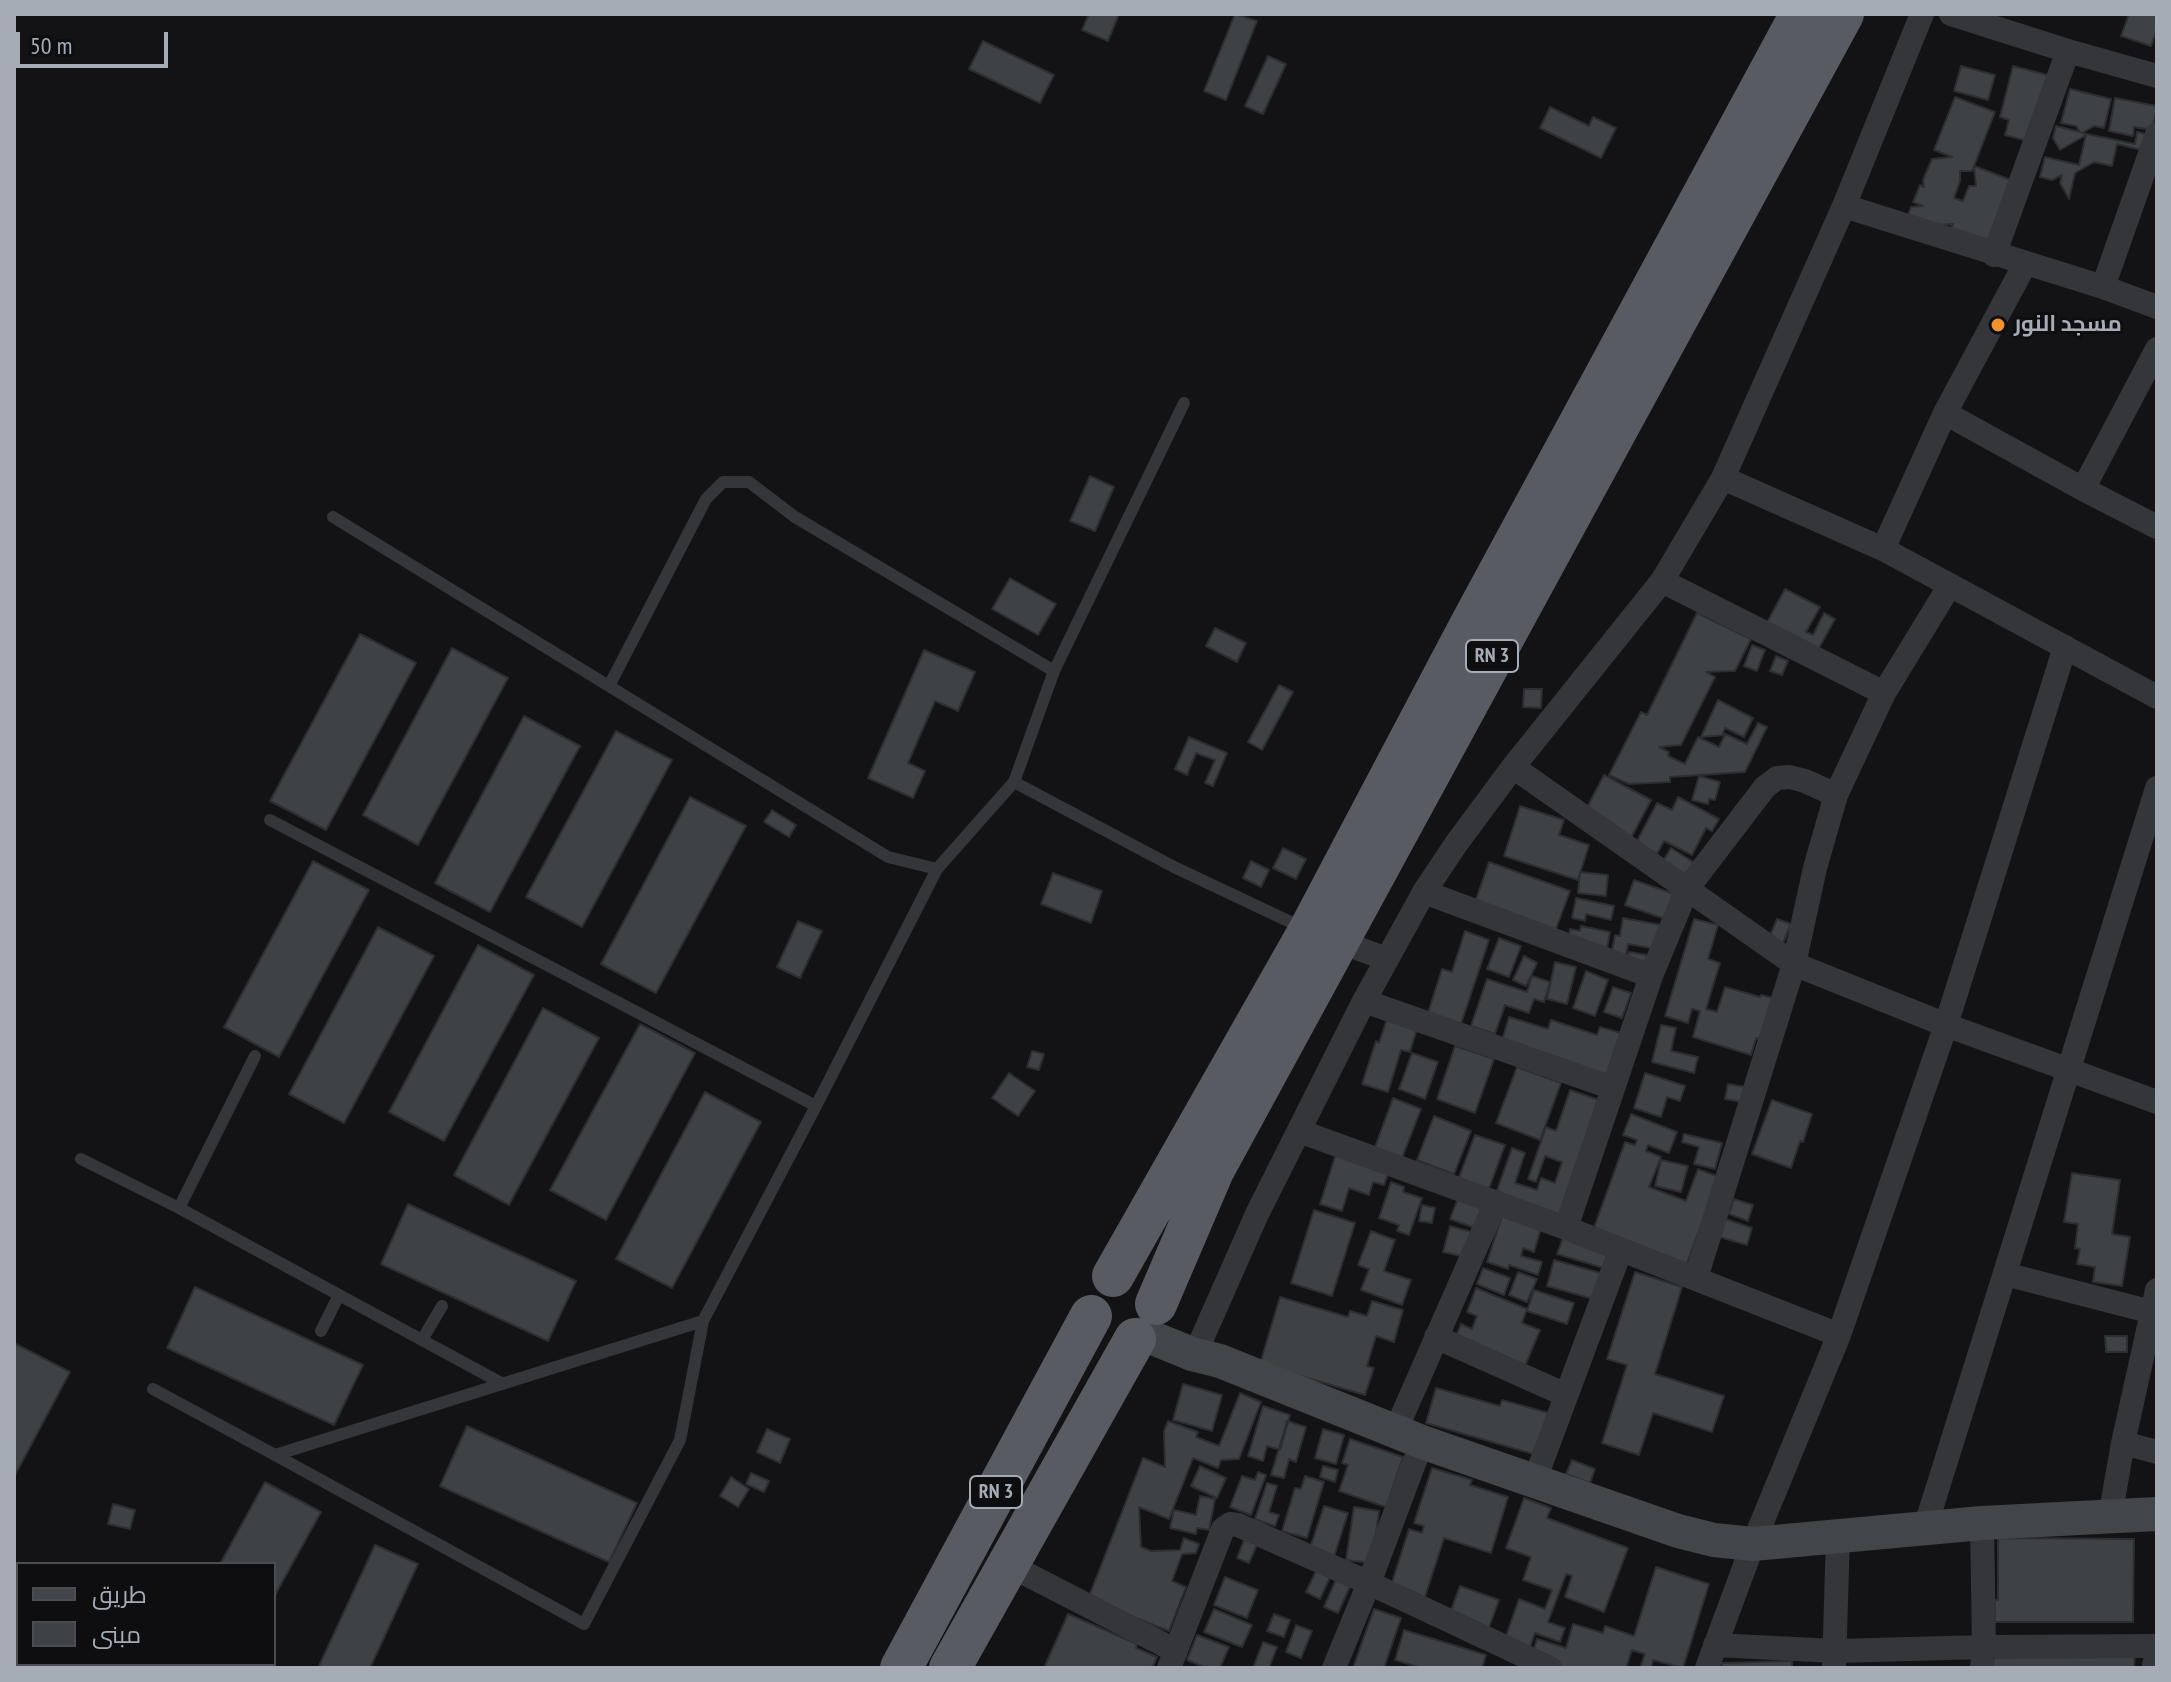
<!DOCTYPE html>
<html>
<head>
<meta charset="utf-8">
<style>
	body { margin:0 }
	#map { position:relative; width:2171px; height:1682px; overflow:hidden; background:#131315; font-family:"PT Sans Narrow",Cairo,sans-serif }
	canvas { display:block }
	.frame { position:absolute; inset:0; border:16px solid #a5acb5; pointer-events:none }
	.legend { position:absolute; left:16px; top:1562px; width:260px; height:104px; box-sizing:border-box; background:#0e0e10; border:2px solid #4a4d52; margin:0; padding:10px 14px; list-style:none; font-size:24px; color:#a5acb5 }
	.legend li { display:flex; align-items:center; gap:16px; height:40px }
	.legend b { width:40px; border:2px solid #4a4d52 }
	.scale { position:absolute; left:16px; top:32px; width:152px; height:36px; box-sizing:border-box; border:4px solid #a5acb5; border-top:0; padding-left:10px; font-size:24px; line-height:28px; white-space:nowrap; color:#a5acb5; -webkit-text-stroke:6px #0e0e10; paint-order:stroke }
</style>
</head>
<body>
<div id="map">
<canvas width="2171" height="1682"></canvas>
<div class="frame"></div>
<ul class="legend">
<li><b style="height:10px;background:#42454a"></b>طريق</li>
<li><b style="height:22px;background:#3f4245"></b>مبنى</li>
</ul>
<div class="scale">50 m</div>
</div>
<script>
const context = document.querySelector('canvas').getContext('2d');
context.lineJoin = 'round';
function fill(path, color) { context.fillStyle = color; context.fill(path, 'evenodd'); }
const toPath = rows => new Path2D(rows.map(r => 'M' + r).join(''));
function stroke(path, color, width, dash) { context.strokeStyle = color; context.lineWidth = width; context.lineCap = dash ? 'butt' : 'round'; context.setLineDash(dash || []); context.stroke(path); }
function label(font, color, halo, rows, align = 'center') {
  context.font = font + ' "PT Sans Narrow",Cairo,sans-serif'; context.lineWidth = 6; context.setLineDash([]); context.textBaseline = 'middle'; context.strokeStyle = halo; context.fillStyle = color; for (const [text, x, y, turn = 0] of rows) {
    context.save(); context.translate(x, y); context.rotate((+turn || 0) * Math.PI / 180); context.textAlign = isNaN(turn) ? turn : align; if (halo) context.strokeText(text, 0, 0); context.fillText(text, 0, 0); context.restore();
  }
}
const building = toPath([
	[1089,14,1119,14,1108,41,1082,30,1089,14],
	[1235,14,1257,21,1226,100,1204,91,1235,14],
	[2129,14,2151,14,2157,16,2157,29,2151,46,2121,36,2129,14],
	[983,41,1054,75,1040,103,969,69,983,41],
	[1268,56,1286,64,1263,114,1245,106,1268,56],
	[1961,66,1995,75,1988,100,1954,91,1961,66],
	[2013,66,2059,78,2028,141,2005,135,2009,120,2000,117,2013,66],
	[2070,89,2111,99,2104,128,2094,126,2082,133,2135,144,2137,132,2150,135,2150,152,2117,144,2112,166,2094,162,2075,173,2069,199,2060,183,2062,175,2052,180,2040,177,2045,157,2079,165,2086,135,2060,150,2053,138,2056,126,2080,132,2076,126,2061,123,2070,89],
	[1955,97,1995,112,1972,171,1960,171,1960,181,1954,198,1963,201,1969,186,1976,186,1974,166,2019,183,1989,248,1949,233,1953,224,1903,227,1911,207,1923,206,1913,202,1920,185,1924,187,1923,180,1932,159,1952,157,1934,150,1955,97],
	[2115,98,2157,106,2152,130,2134,127,2133,136,2109,131,2115,98],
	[1550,107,1589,126,1593,117,1616,128,1601,158,1540,128,1550,107],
	[1090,476,1114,487,1095,531,1070,521,1090,476],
	[1010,578,1056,604,1038,635,992,609,1010,578],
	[1785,589,1820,607,1806,632,1813,635,1824,613,1835,619,1814,657,1763,630,1785,589],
	[1697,613,1751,639,1735,671,1706,672,1715,677,1681,745,1659,747,1669,752,1668,756,1685,764,1698,737,1719,747,1725,735,1701,737,1718,700,1753,718,1744,737,1725,728,1723,733,1747,744,1758,723,1767,727,1745,772,1670,777,1670,782,1629,784,1609,775,1641,712,1647,715,1697,613],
	[1215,628,1246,643,1237,662,1206,646,1215,628],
	[360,634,416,663,326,830,270,801,360,634],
	[1752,645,1765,650,1757,671,1744,666,1752,645],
	[452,648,508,678,418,845,363,815,452,648],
	[924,650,975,672,958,711,935,701,908,763,925,771,913,798,868,778,924,650],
	[1776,656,1788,661,1782,675,1770,671,1776,656],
	[1279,685,1293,692,1262,750,1248,742,1279,685],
	[1524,689,1542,689,1541,708,1523,707,1524,689],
	[524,716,580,746,490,912,435,883,524,716],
	[616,731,672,760,582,927,526,897,616,731],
	[1189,737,1227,753,1213,786,1205,783,1215,760,1196,753,1187,775,1175,769,1189,737],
	[1604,775,1651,800,1630,840,1583,815,1604,775],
	[1699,776,1720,782,1715,800,1709,799,1708,804,1692,800,1699,776],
	[690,797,746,826,656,993,601,964,690,797],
	[1678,797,1719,819,1712,831,1706,828,1692,855,1664,841,1657,854,1636,843,1657,803,1672,810,1678,797],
	[1520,806,1564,820,1559,835,1589,845,1578,880,1504,856,1520,806],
	[772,810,796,825,789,837,764,822,772,810],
	[1283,848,1306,859,1296,879,1273,868,1283,848],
	[1671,848,1698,865,1688,880,1661,864,1671,848],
	[313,861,369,890,279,1057,224,1027,313,861],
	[1251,861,1269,870,1261,887,1243,878,1251,861],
	[1489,862,1570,891,1553,937,1473,908,1489,862],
	[1580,872,1608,875,1606,896,1578,893,1580,872],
	[1053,873,1102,891,1091,923,1041,904,1053,873],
	[1634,880,1674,894,1665,919,1625,905,1634,880],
	[1576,898,1614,906,1611,920,1586,914,1585,921,1572,918,1576,898],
	[1623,918,1661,925,1656,949,1628,944,1625,961,1627,961,1629,952,1653,956,1650,974,1609,966,1615,935,1620,936,1623,918],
	[1694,919,1718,925,1708,959,1720,963,1706,1009,1717,1012,1725,987,1760,997,1761,995,1773,998,1762,1040,1756,1038,1751,1055,1693,1037,1700,1011,1692,1009,1688,1023,1665,1016,1694,919],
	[1777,919,1791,924,1783,943,1769,938,1777,919],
	[798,921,822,931,800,978,777,967,798,921],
	[1581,926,1610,932,1606,954,1567,946,1570,929,1580,931,1581,926],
	[378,927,434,956,344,1123,289,1094,378,927],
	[1465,931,1489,940,1461,1024,1428,1013,1442,969,1452,972,1465,931],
	[1499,938,1521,946,1509,977,1487,969,1499,938],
	[478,945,534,975,444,1141,389,1112,478,945],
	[1524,956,1537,963,1526,986,1513,980,1524,956],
	[1555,962,1576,967,1567,1004,1547,999,1555,962],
	[1586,971,1608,980,1595,1016,1573,1008,1586,971],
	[1532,976,1550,982,1544,1002,1534,999,1529,1013,1505,1005,1495,1034,1471,1026,1487,979,1527,992,1532,976],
	[1613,987,1631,993,1622,1018,1604,1012,1613,987],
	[543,1008,599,1038,509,1205,454,1175,543,1008],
	[1389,1013,1419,1022,1410,1052,1401,1050,1388,1092,1362,1084,1376,1041,1379,1043,1389,1013],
	[1509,1017,1548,1029,1551,1020,1597,1035,1600,1027,1621,1033,1613,1079,1501,1044,1509,1017],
	[640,1024,695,1053,606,1220,550,1190,640,1024],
	[1661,1025,1676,1028,1671,1051,1698,1057,1694,1073,1652,1062,1661,1025],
	[1455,1046,1494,1059,1475,1113,1437,1099,1455,1046],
	[1032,1051,1044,1054,1039,1070,1027,1067,1032,1051],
	[1412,1053,1438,1062,1425,1099,1399,1089,1412,1053],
	[1517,1067,1561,1083,1540,1140,1496,1123,1517,1067],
	[1009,1073,1035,1091,1018,1116,992,1098,1009,1073],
	[1645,1073,1685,1086,1680,1101,1667,1097,1661,1117,1634,1108,1645,1073],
	[1728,1084,1745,1087,1742,1102,1725,1099,1728,1084],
	[1570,1090,1605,1102,1562,1216,1493,1202,1512,1148,1525,1153,1515,1183,1537,1190,1541,1178,1555,1183,1562,1162,1545,1156,1536,1182,1528,1179,1546,1127,1556,1131,1570,1090],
	[705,1092,761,1122,672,1288,616,1259,705,1092],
	[1393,1098,1421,1109,1402,1158,1375,1147,1393,1098],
	[1772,1100,1812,1114,1803,1142,1800,1141,1791,1168,1752,1154,1772,1100],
	[1631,1114,1677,1132,1669,1153,1648,1145,1646,1151,1661,1157,1649,1187,1686,1201,1698,1169,1719,1177,1683,1274,1590,1239,1625,1142,1635,1145,1637,1140,1623,1135,1631,1114],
	[1434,1116,1471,1131,1454,1174,1417,1160,1434,1116],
	[1684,1134,1722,1143,1715,1169,1694,1164,1699,1147,1682,1142,1684,1134],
	[1475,1135,1505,1145,1488,1191,1458,1180,1475,1135],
	[1336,1154,1389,1171,1384,1185,1373,1182,1369,1195,1349,1188,1342,1211,1320,1204,1336,1154],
	[1661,1160,1688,1166,1681,1192,1655,1186,1661,1160],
	[2072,1173,2120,1180,2112,1234,2130,1237,2122,1286,2093,1282,2095,1267,2077,1264,2080,1249,2075,1248,2078,1224,2064,1222,2072,1173],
	[1391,1182,1404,1187,1403,1192,1422,1198,1409,1235,1397,1231,1399,1225,1379,1218,1391,1182],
	[1459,1196,1483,1204,1475,1228,1450,1219,1459,1196],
	[1734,1199,1753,1205,1748,1221,1729,1214,1734,1199],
	[408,1204,576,1281,548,1341,381,1264,408,1204],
	[1422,1205,1435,1208,1432,1223,1419,1221,1422,1205],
	[1314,1210,1355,1223,1332,1296,1291,1283,1314,1210],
	[1502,1216,1541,1228,1534,1252,1523,1248,1521,1256,1542,1262,1538,1275,1509,1265,1508,1269,1487,1262,1502,1216],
	[1726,1219,1752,1228,1747,1245,1720,1237,1726,1219],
	[1450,1226,1472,1232,1466,1257,1443,1252,1450,1226],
	[1371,1231,1395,1240,1384,1271,1411,1280,1402,1305,1361,1290,1369,1269,1358,1265,1371,1231],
	[1564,1235,1613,1252,1607,1269,1557,1254,1564,1235],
	[1554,1260,1611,1276,1604,1302,1547,1286,1554,1260],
	[1483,1268,1510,1278,1504,1295,1477,1284,1483,1268],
	[1518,1272,1537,1279,1527,1302,1509,1295,1518,1272],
	[1635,1272,1682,1287,1655,1374,1724,1396,1712,1432,1653,1413,1639,1455,1602,1443,1627,1365,1607,1359,1635,1272],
	[195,1287,363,1365,334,1425,167,1348,195,1287],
	[1476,1288,1527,1309,1522,1323,1540,1330,1523,1371,1449,1354,1461,1324,1472,1329,1477,1316,1467,1312,1476,1288],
	[1534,1290,1574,1303,1567,1324,1527,1311,1534,1290],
	[1280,1297,1348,1317,1350,1311,1367,1316,1372,1301,1403,1310,1394,1342,1376,1336,1367,1366,1374,1368,1365,1395,1260,1364,1280,1297],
	[2105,1336,2127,1336,2127,1352,2106,1352,2105,1336],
	[14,1343,70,1372,14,1477,14,1343],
	[1183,1384,1222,1395,1212,1431,1173,1420,1183,1384],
	[1436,1388,1500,1406,1502,1400,1556,1415,1544,1457,1426,1423,1436,1388],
	[1240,1393,1261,1402,1239,1459,1221,1460,1218,1468,1193,1458,1169,1519,1139,1507,1141,1547,1151,1551,1180,1550,1184,1538,1199,1544,1196,1553,1182,1554,1172,1581,1186,1587,1169,1631,1088,1599,1143,1458,1165,1467,1164,1431,1168,1421,1198,1432,1196,1437,1219,1446,1240,1393],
	[1263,1406,1290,1415,1280,1450,1267,1446,1263,1461,1248,1456,1263,1406],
	[1287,1421,1306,1427,1296,1462,1289,1459,1284,1478,1271,1475,1287,1421],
	[467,1426,637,1503,609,1562,440,1486,467,1426],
	[767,1429,790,1439,780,1463,757,1452,767,1429],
	[1323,1429,1344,1435,1336,1464,1315,1458,1323,1429],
	[1350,1439,1403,1457,1386,1507,1339,1491,1348,1465,1342,1463,1350,1439],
	[1572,1460,1595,1469,1590,1483,1566,1474,1572,1460],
	[1200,1466,1226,1478,1217,1498,1191,1486,1200,1466],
	[1323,1466,1338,1470,1335,1482,1320,1477,1323,1466],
	[1432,1468,1472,1480,1470,1485,1508,1497,1491,1553,1444,1538,1423,1603,1389,1592,1409,1529,1422,1533,1424,1526,1414,1523,1432,1468],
	[1258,1472,1266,1475,1251,1515,1230,1507,1242,1476,1255,1480,1258,1472],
	[751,1473,769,1481,764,1492,746,1484,751,1473],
	[1305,1476,1324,1482,1307,1538,1282,1531,1295,1488,1301,1489,1305,1476],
	[731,1477,749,1489,738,1507,720,1496,731,1477],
	[265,1482,321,1512,274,1597,274,1564,220,1564,265,1482],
	[1267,1483,1277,1486,1269,1512,1279,1515,1275,1526,1255,1519,1267,1483],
	[1200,1496,1215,1499,1209,1530,1197,1528,1196,1534,1170,1528,1174,1510,1196,1515,1200,1496],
	[1524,1498,1551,1508,1547,1518,1628,1548,1604,1612,1565,1597,1572,1576,1566,1574,1548,1622,1565,1628,1560,1642,1535,1633,1530,1647,1505,1639,1519,1599,1545,1609,1552,1590,1523,1580,1531,1557,1506,1548,1524,1498],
	[113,1504,135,1510,130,1529,108,1524,113,1504],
	[1324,1506,1348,1513,1332,1563,1311,1545,1324,1506],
	[1354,1507,1379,1511,1372,1563,1346,1560,1354,1507],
	[1246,1535,1259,1540,1249,1563,1237,1558,1246,1535],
	[1998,1538,2134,1539,2133,1622,1995,1622,1995,1600,1998,1600,1998,1538],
	[375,1545,418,1564,370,1668,318,1668,375,1545],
	[1318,1567,1332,1573,1320,1599,1306,1592,1318,1567],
	[1656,1567,1709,1584,1683,1668,1653,1660,1651,1668,1640,1668,1645,1654,1632,1650,1626,1668,1560,1668,1531,1659,1537,1639,1566,1648,1573,1624,1603,1633,1605,1626,1634,1636,1656,1567],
	[1338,1575,1352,1582,1338,1613,1324,1607,1338,1575],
	[1225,1577,1258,1590,1247,1618,1214,1605,1225,1577],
	[1460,1586,1499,1600,1488,1630,1449,1616,1460,1586],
	[1214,1609,1252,1625,1242,1647,1204,1632,1214,1609],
	[1374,1609,1401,1618,1384,1668,1353,1668,1374,1609],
	[1068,1614,1137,1644,1136,1648,1157,1657,1152,1668,1044,1668,1068,1614],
	[1274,1614,1290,1620,1284,1637,1267,1631,1274,1614],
	[1296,1625,1312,1631,1301,1658,1286,1652,1296,1625],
	[1404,1630,1486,1655,1482,1668,1422,1668,1395,1660,1404,1630],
	[1197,1635,1229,1647,1220,1668,1207,1668,1187,1660,1197,1635],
	[1263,1642,1277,1647,1269,1668,1253,1668,1263,1642],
	[1995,1644,2135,1651,2134,1668,1993,1668,1995,1644],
	[1792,1661,1792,1668,1722,1668,1722,1663,1792,1661]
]);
const service = toPath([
	[1184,403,1054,671,1014,782,1174,867,1303,928],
	[333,517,888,857,937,869],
	[609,686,706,499,723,482,749,482,795,517,1054,671],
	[270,820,816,1106],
	[255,1056,179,1208,503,1384],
	[81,1159,179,1208],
	[321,1331,339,1295],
	[422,1340,442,1306],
	[153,1389,275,1455,703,1321,816,1106,937,869,1014,782],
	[275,1455,584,1624,680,1440,703,1321]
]);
const minor = toPath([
	[1951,14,2068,51,2157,76],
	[1844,206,2103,287,2157,307],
	[1994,255,2068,51],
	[2103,287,2157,134],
	[1945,413,2083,489,2157,527],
	[1723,478,1883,549,2157,697],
	[2083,489,2157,349],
	[1883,549,1945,413,2025,264],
	[1662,581,1884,693],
	[1513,767,1794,964,1946,1025,2157,1102],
	[1424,892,1651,976],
	[1329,938,1387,959],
	[1364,1001,1424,892,1456,844,1513,767,1662,581,1723,478,1844,206,1922,14],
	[1299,1131,1566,1228,1839,1335],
	[1566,1228,1651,976,1687,889,1765,787,1777,778,1790,777,1805,781,1836,795],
	[2005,1274,2152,1312],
	[1696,1278,1794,964,1815,868,1836,795,1884,693,1950,585],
	[1436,1337,1566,1395],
	[1200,1343,1257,1214,1364,1001,1613,1088],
	[1395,1432,1496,1202],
	[2123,1443,2157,1452],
	[1534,1482,1621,1249],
	[2110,1517,2123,1443,2157,1290],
	[1925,1528,2157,788],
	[1007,1564,1176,1651],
	[1715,1645,1835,1651,1984,1647,2157,1646],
	[1169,1668,1223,1529,1230,1524,1238,1525,1369,1583,1550,1668],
	[1334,1668,1369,1583,1422,1442],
	[1707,1668,1753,1544,1839,1335,1946,1025,2065,647],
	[1834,1668,1838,1535],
	[1982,1668,1984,1647,1982,1523]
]);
const tertiary = toPath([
	[2157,1668,2157,1665]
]);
const secondary = toPath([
	[1143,1334,1192,1354,1220,1361,1422,1442,1678,1531,1714,1540,1753,1544,1982,1523,2157,1514]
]);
const trunk = toPath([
	[1113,1276,1309,931,1471,624,1801,14],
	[1156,1304,1213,1171,1843,14],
	[901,1668,1091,1316],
	[950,1668,1135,1339]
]);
const markers = [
	[1998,325,8,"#f2912e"]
];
const shields = [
	[1492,656,52],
	[996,1492,52]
];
const shieldNames = [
	["RN 3",1492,656],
	["RN 3",996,1492]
];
const poiNames = [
	["مسجد النور",2014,325]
];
fill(building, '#3f4245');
stroke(building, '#2d2e31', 2);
stroke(service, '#34363a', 12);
stroke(minor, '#34363a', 24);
stroke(tertiary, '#34363a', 30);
stroke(secondary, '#42454a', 34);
stroke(trunk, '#585c62', 42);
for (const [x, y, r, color] of markers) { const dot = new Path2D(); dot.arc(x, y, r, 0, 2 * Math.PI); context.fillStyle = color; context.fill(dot); stroke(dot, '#0e0e10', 3); }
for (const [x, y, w] of shields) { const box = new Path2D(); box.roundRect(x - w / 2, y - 16, w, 32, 6); context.fillStyle = '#0e0e10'; context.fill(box); stroke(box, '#a5acb5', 2); }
label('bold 20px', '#a5acb5', null, shieldNames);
label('bold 22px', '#a5acb5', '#0e0e10', poiNames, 'left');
</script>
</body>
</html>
